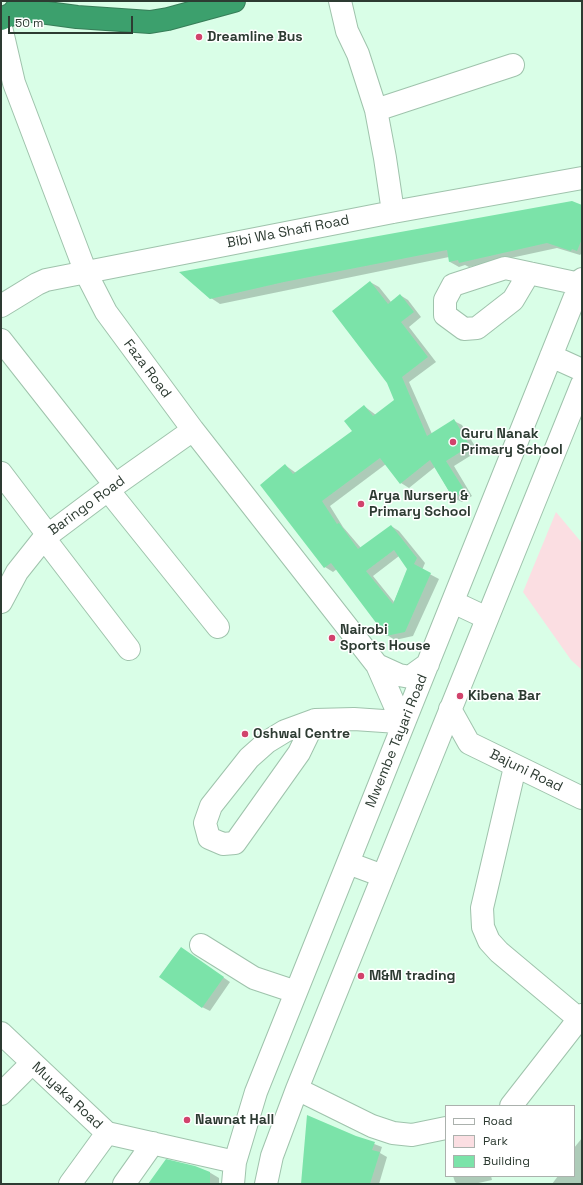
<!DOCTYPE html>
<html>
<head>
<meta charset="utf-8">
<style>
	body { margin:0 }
	#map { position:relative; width:583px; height:1185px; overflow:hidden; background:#d9fee7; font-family:"Space Grotesk",sans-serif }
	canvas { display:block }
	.frame { position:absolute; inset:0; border:2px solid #2d3b32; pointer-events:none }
	.legend { position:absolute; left:445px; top:1105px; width:130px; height:72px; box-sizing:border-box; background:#fff; border:1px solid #abb1ad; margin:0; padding:5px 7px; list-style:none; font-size:12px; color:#2d3b32 }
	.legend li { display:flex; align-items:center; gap:8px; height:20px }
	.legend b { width:20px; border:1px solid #abb1ad }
	.scale { position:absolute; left:8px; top:16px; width:125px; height:18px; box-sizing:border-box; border:2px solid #2d3b32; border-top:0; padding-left:5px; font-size:12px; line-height:14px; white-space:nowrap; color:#2d3b32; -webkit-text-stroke:3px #fff; paint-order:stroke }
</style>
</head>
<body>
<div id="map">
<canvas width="583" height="1185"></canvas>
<div class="frame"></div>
<ul class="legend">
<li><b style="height:5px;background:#fff"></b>Road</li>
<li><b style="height:11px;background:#fbdee2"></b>Park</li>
<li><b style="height:11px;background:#7be3a9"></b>Building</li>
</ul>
<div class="scale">50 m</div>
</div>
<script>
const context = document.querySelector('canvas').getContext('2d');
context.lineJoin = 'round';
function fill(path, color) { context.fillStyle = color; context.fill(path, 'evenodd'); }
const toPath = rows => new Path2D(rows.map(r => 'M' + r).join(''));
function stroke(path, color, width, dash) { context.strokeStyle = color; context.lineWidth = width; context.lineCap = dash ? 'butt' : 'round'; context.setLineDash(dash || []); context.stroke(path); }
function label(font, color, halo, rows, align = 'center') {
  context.font = font + ' "Space Grotesk",sans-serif'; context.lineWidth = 3; context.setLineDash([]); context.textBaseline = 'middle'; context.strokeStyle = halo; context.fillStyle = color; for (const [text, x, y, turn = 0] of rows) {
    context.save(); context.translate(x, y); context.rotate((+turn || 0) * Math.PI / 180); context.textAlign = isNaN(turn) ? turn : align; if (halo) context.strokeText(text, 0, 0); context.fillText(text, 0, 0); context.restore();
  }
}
const green = toPath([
	[556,512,582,543,582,670,571,660,523,592]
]);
const shadow = toPath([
	[582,206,582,253,580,255,557,248,469,267,465,265,459,267,450,262,449,257,220,304,211,298],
	[370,282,379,287,391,302,400,295,408,300,421,317,409,327,436,362,409,382,432,434,454,421,462,425,478,451,454,466,472,496,462,502,453,498,435,467,409,488,401,483,386,464,330,506,343,527,361,548,391,526,399,531,425,563,422,570,439,579,413,636,395,640,387,635,337,569,333,572,325,567,285,465,296,473,353,432,364,406,376,415,396,400],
	[399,556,408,569,394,602,373,576],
	[181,948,230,982,210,1011,202,1007],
	[356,1137,382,1147,380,1153,387,1157,379,1184,302,1184],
	[582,1138,582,1184,552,1184,558,1176,574,1176,574,1148],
	[209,1172,219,1178,219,1184,150,1184],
	[453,1176,491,1176,492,1180,474,1184,458,1184,455,1182]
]);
const building = toPath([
	[572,201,582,205,582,239,577,251,572,249,571,251,547,243,459,263,458,260,449,262,447,250,284,282,210,299,179,272],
	[370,281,388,304,400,294,414,312,401,322,428,357,402,377,427,436,454,419,470,446,446,461,465,491,453,498,430,460,400,484,380,458,322,501,337,524,339,523,358,549,391,525,417,558,414,564,431,573,405,632,386,636,331,563,324,568,260,485,285,464,293,474,352,431,344,421,364,405,373,416,394,400,387,383,332,311],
	[394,550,407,569,393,604,366,571],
	[181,947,224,977,202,1008,159,977],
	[307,1115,356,1136,375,1142,372,1150,380,1152,370,1184,301,1184],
	[166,1159,195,1166,210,1172,210,1184,148,1184]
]);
const minor = toPath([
	[340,1,347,31,358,54,376,110,385,158,393,212],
	[1,27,14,83,86,273,106,312,193,430,377,665,395,706,399,734],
	[376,110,513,65],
	[529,273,513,300,477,328,464,329,445,315,445,300,453,285,505,268,580,284],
	[1,306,37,284,46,280,393,212,582,178],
	[1,340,115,485],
	[551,356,582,370],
	[1,473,48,535],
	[108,490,218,627],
	[44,538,129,649],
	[1,602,17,572,44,538,108,490,193,430],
	[453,602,487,618],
	[377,665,399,675,410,677,428,664],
	[450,709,469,743,582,798],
	[315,720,299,753,235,843,223,844,209,838,205,823,211,806,249,758,267,742,285,731,315,720,354,719,398,722],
	[515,767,482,908,483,927,489,941,499,952,579,1019],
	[348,863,383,876],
	[201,945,254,978,296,992],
	[1,1033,107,1133,235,1162],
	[297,1089,372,1126,393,1133,412,1135,446,1128],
	[1,1094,32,1063],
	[511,1106,582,1015],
	[70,1184,107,1133],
	[124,1184,153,1143],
	[233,1184,235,1162,256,1092,582,279],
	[266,1184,272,1156,297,1089,582,384]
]);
const highway = toPath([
	[18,9,77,17,150,22,168,19,234,1],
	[1,19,12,14,23,1]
]);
const markers = [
	[199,37,4,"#d1436c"],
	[453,442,4,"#d1436c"],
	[361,504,4,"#d1436c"],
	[332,638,4,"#d1436c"],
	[460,696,4,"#d1436c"],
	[245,734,4,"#d1436c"],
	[361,976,4,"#d1436c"],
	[187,1120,4,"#d1436c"]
];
const poiNames = [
	["Dreamline Bus",207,37],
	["Guru Nanak",461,434],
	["Primary School",461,450],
	["Arya Nursery &",369,496],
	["Primary School",369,512],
	["Nairobi",340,630],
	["Sports House",340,646],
	["Kibena Bar",468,696],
	["Oshwal Centre",253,734],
	["M&M trading",369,976],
	["Nawnat Hall",195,1120]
];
const streetNames = [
	["Bibi Wa Shafi Road",288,232,-11],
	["Faza Road",147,369,53],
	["Baringo Road",87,506,-36],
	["Mwembe Tayari Road",397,741,-68],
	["Bajuni Road",526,771,26],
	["Muyaka Road",67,1096,43]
];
fill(green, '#fbdee2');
fill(shadow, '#0003');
fill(building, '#7be3a9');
stroke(minor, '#9fc3ac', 24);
stroke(highway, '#377d58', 24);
stroke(minor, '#fff', 22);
stroke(highway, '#3ca06d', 22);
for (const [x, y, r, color] of markers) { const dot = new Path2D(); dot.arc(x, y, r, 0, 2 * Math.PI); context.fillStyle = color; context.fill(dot); stroke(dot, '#fff', 1.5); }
label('bold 14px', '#2d3b32', '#fff', poiNames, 'left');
label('14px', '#2d3b32', '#fff', streetNames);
</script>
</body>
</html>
